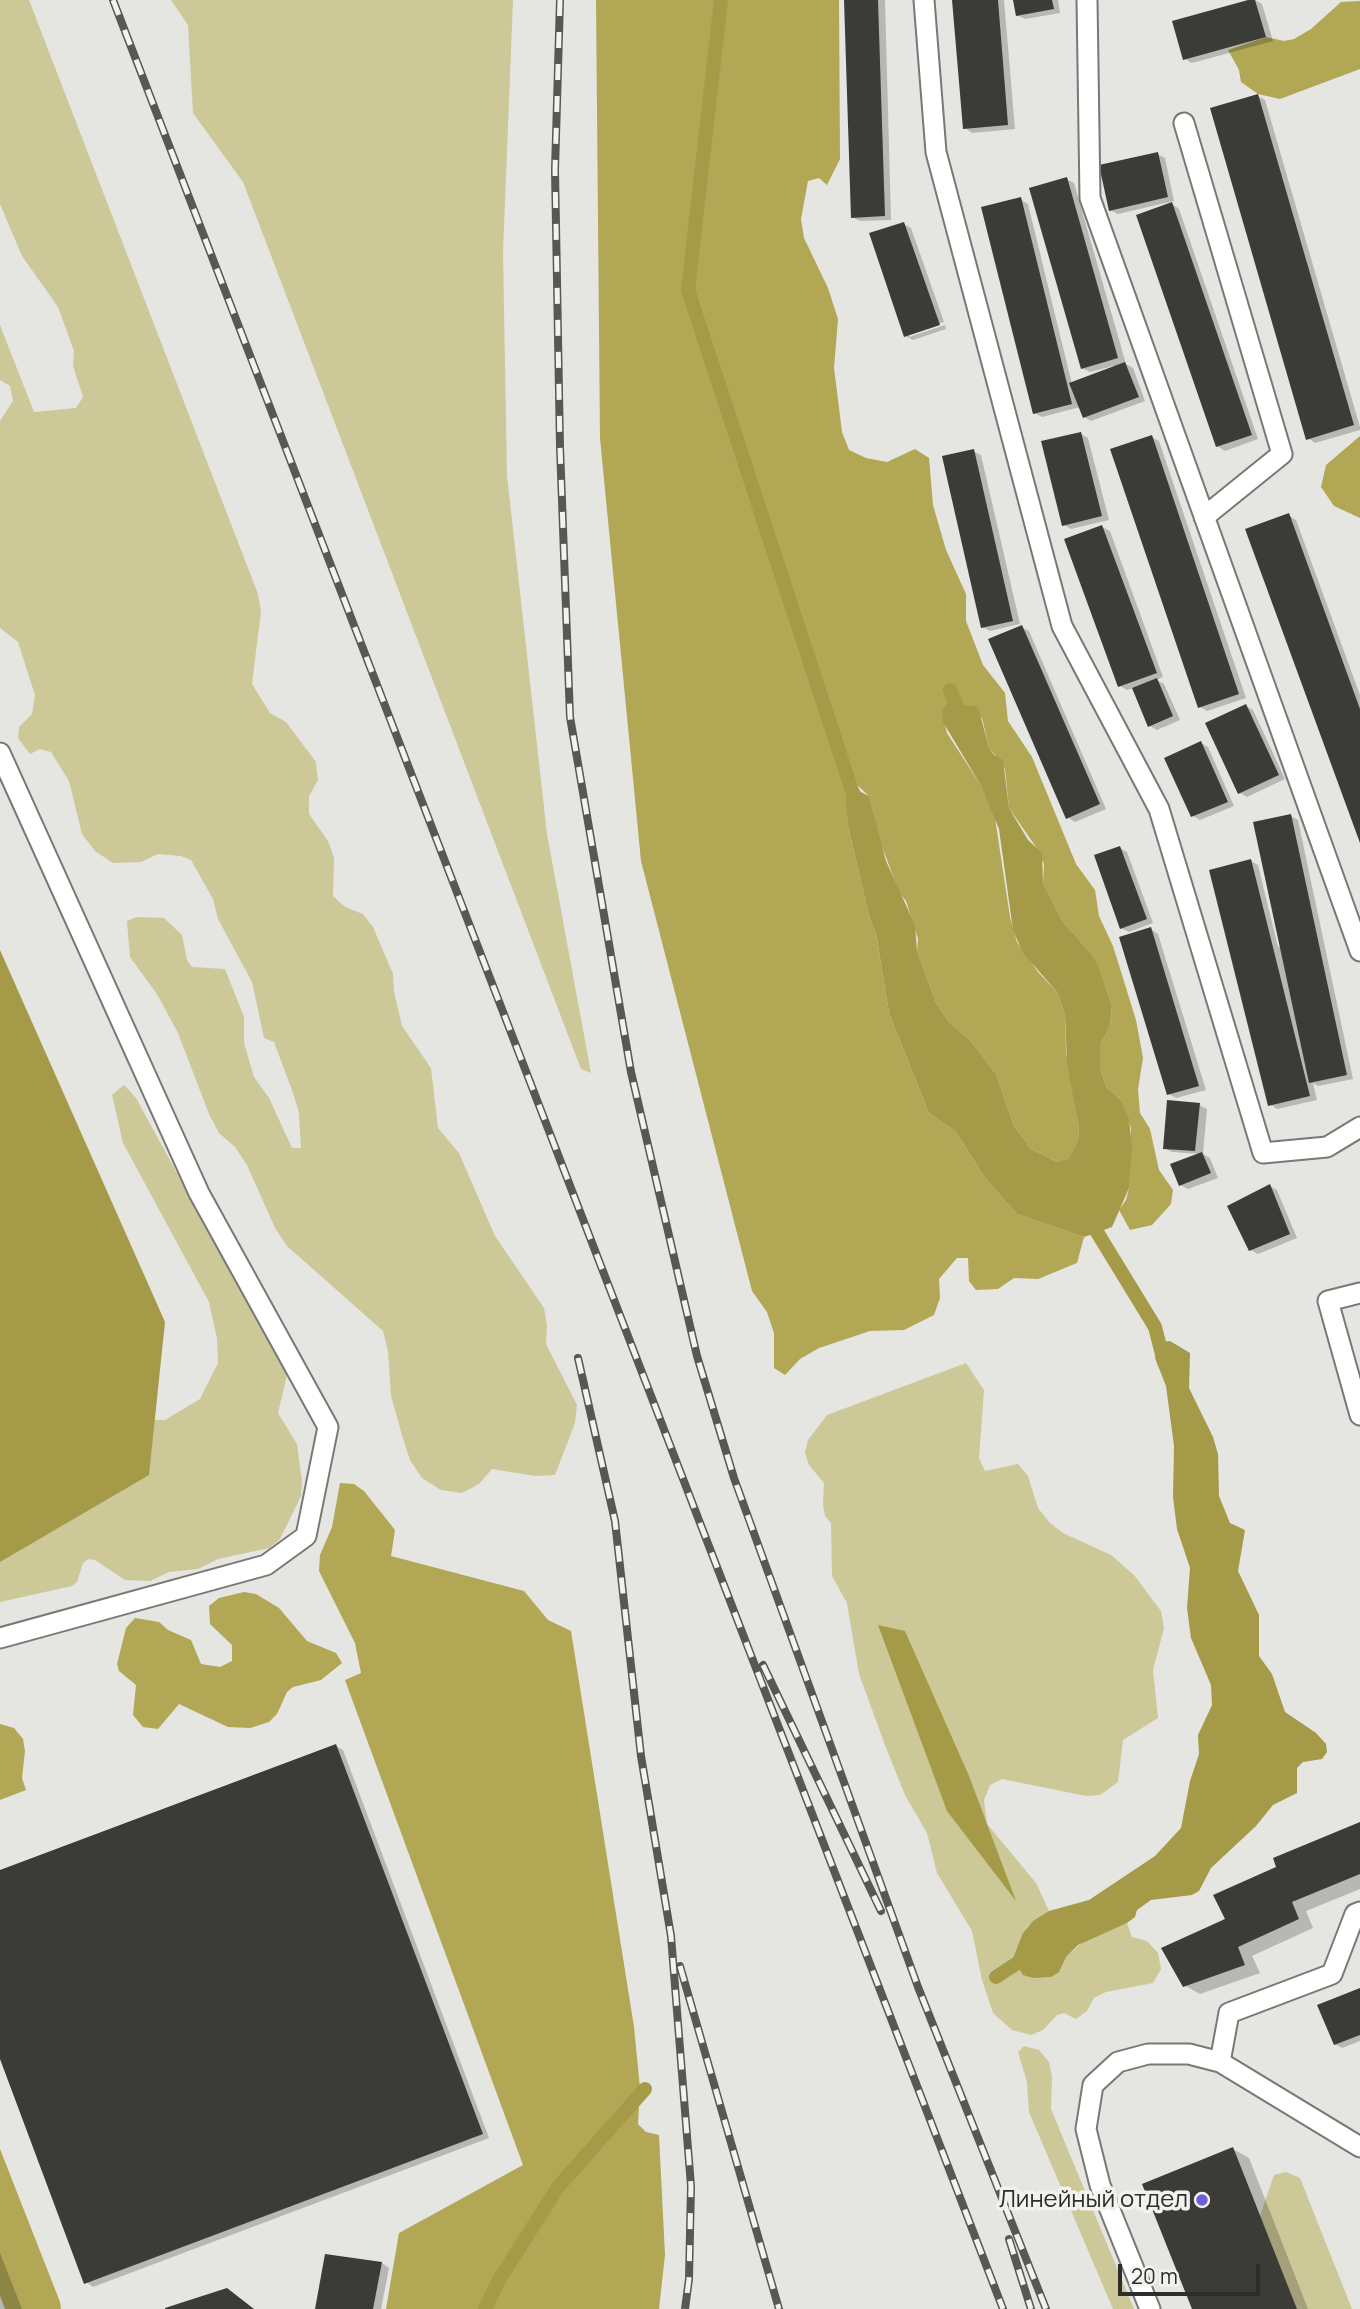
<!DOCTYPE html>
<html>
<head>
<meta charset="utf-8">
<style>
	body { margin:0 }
	#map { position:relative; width:1360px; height:2309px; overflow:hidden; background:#e5e5e2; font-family:Manrope,sans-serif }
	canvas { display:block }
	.scale { position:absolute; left:1118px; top:2264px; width:142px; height:32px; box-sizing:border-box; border:4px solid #2d2d2c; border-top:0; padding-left:9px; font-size:21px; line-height:24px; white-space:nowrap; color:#2d2d2c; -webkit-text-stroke:5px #f3f2ef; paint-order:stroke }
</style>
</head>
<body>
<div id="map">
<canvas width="1360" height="2309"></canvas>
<div class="scale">20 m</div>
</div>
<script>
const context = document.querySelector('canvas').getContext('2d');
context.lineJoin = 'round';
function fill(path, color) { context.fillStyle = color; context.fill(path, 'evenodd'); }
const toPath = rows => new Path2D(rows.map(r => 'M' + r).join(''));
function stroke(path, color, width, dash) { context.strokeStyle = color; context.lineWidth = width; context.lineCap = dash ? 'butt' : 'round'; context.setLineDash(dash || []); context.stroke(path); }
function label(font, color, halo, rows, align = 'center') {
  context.font = font + ' Manrope,sans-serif'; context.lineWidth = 7; context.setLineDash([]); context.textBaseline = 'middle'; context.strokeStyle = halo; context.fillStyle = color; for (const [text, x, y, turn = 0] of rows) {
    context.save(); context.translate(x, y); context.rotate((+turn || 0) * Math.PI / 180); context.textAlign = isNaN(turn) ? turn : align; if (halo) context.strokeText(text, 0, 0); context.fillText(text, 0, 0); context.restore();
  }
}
const green = toPath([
	[0,0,29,0,258,594,261,611,252,684,270,713,286,722,316,762,318,780,309,796,309,814,328,841,334,858,333,896,345,907,363,914,373,927,393,974,394,992,402,1026,431,1068,438,1128,459,1153,495,1236,544,1308,547,1325,546,1344,577,1405,575,1423,555,1475,535,1476,492,1469,479,1484,462,1493,441,1490,422,1478,410,1460,402,1435,391,1396,388,1351,383,1331,287,1246,275,1228,247,1165,235,1147,219,1133,209,1114,178,1033,157,994,130,957,127,921,137,917,164,918,182,935,187,960,192,967,225,969,244,1017,244,1043,254,1077,269,1098,292,1148,301,1148,299,1113,293,1093,274,1042,264,1038,252,982,218,919,213,899,191,860,181,856,158,854,141,862,113,863,95,851,82,834,69,781,51,752,40,749,30,754,18,738,19,727,32,714,35,695,18,642,0,628,0,421,13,401,10,386,0,380,0,325,34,412,76,408,83,397,73,366,74,351,58,307,22,256,0,204],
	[171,0,513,0,503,252,507,476,547,834,591,1073,581,1069,243,182,193,113,188,25],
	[124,1085,136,1098,287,1375,278,1413,297,1444,302,1482,301,1496,280,1539,269,1548,218,1559,198,1569,169,1572,150,1581,125,1580,95,1560,88,1559,83,1563,77,1582,72,1586,0,1602,0,1423,165,1420,200,1399,218,1363,217,1338,209,1302,123,1143,112,1095],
	[966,1363,984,1390,979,1458,985,1471,1018,1464,1028,1476,1038,1508,1049,1522,1063,1533,1111,1555,1134,1575,1161,1611,1164,1628,1153,1670,1158,1718,1123,1740,1118,1782,1100,1795,1086,1796,1002,1779,990,1785,984,1800,987,1824,1036,1883,1049,1911,1027,1927,1013,1958,1066,1957,1085,1940,1127,1923,1132,1937,1147,1941,1158,1953,1161,1969,1153,1983,1106,1992,1094,1998,1087,2011,1076,2019,1064,2013,1057,2015,1043,2030,1031,2035,1012,2030,993,2013,982,1980,972,1931,937,1873,927,1833,905,1795,885,1745,859,1674,847,1603,832,1576,831,1523,825,1516,823,1504,824,1483,809,1465,805,1453,808,1440,827,1415],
	[1024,2046,1039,2050,1049,2062,1052,2077,1051,2109,1134,2309,1113,2309,1029,2112,1027,2082,1018,2052],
	[1286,2172,1300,2178,1352,2309,1297,2309,1260,2216,1274,2175]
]);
const forest = toPath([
	[596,0,839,0,840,159,827,185,819,178,808,181,801,219,804,238,828,288,838,319,834,368,842,432,849,450,866,458,887,462,915,449,929,458,933,505,946,550,966,594,966,621,983,665,1005,693,1008,721,1032,757,1076,864,1095,890,1099,916,1113,946,1136,1020,1143,1058,1138,1089,1140,1113,1150,1129,1159,1170,1173,1190,1171,1204,1152,1225,1130,1230,1119,1210,1126,1200,1129,1188,1131,1128,1121,1100,1106,1087,1100,1068,1100,1045,1110,1026,1112,1005,1106,988,1089,951,1063,922,1043,883,1044,864,1036,847,1009,808,1005,769,989,747,982,718,942,710,947,733,980,784,995,818,1010,917,1017,942,1038,972,1057,992,1065,1014,1066,1052,1079,1127,1078,1140,1069,1160,1057,1162,1031,1149,1014,1126,996,1074,971,1041,950,1023,937,1005,917,951,918,939,906,901,899,892,880,841,869,796,856,784,847,788,848,826,870,920,876,933,889,1013,929,1113,956,1132,985,1178,1017,1214,1084,1237,1077,1263,1038,1279,1014,1278,998,1289,976,1290,969,1281,968,1258,957,1258,939,1279,940,1298,934,1315,904,1330,870,1331,819,1348,800,1359,785,1375,774,1368,774,1333,767,1312,752,1291,641,861,600,438],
	[1360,1,1360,69,1280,99,1258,94,1241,82,1239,70,1228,50,1266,37,1284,41,1294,39,1311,29,1341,2],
	[1360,436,1360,518,1334,506,1321,487,1326,465],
	[340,1483,354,1484,364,1491,395,1530,391,1556,524,1591,548,1620,571,1631,634,2027,640,2088,638,2124,646,2132,659,2135,665,2255,659,2309,386,2309,399,2233,523,2165,345,1680,361,1673,355,1643,319,1571,320,1555,332,1527],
	[244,1592,256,1594,279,1608,307,1641,336,1653,342,1663,321,1680,293,1687,287,1692,277,1714,269,1722,250,1728,228,1727,179,1704,158,1729,143,1727,133,1715,136,1685,119,1671,117,1664,126,1628,135,1618,159,1622,168,1630,191,1640,201,1664,220,1667,232,1661,232,1645,210,1624,209,1606,219,1598],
	[0,1724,14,1728,23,1739,25,1751,22,1778,26,1790,0,1800],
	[0,2149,60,2302,61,2309,5,2309,0,2296]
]);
const water = toPath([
	[948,702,978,707,989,747,994,755,1003,760,1009,808,1028,840,1042,853,1043,883,1063,922,1089,951,1098,966,1112,1005,1110,1026,1100,1045,1100,1068,1106,1087,1121,1100,1129,1119,1132,1148,1129,1188,1112,1227,1084,1237,1017,1214,985,1178,956,1132,929,1113,889,1013,876,933,870,920,848,826,846,799,850,777,861,792,869,796,886,861,915,925,917,951,937,1005,950,1023,971,1041,996,1074,1014,1126,1031,1149,1057,1162,1069,1159,1078,1140,1079,1127,1067,1064,1065,1014,1057,992,1023,953,1013,930,999,829,980,784,943,722,942,710],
	[0,950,165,1322,149,1475,0,1562],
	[1170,1341,1190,1353,1189,1388,1213,1437,1218,1454,1219,1496,1230,1523,1245,1530,1238,1571,1259,1615,1259,1656,1272,1674,1285,1712,1316,1733,1326,1744,1327,1752,1322,1759,1303,1762,1297,1768,1297,1793,1273,1805,1256,1826,1211,1868,1199,1891,1192,1895,1151,1900,1137,1910,1135,1917,1127,1923,1078,1945,1066,1957,1059,1972,1051,1977,1033,1978,1023,1975,1013,1958,1023,1933,1033,1921,1049,1911,1089,1900,1155,1856,1181,1828,1190,1781,1199,1754,1198,1735,1212,1705,1211,1685,1191,1638,1187,1608,1190,1568,1177,1529,1173,1497,1174,1446,1166,1386,1155,1358,1162,1342],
	[878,1625,905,1631,969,1776,1016,1901,947,1811]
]);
const shadow = toPath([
	[846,0,885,0,891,220,860,221,852,217],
	[954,0,1004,0,1015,129,972,133,965,128],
	[1015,0,1058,0,1060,13,1025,19,1017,15],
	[1255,0,1262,4,1273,41,1192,63,1185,59],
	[1258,96,1265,100,1360,427,1360,430,1315,443,1308,438],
	[1157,154,1165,158,1174,201,1118,214,1110,210],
	[1066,179,1074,183,1126,364,1133,368,1145,401,1091,421,1084,417,1080,407,1042,417,1034,413,1020,199,1028,204,1072,384,1114,368,1113,366,1090,372,1082,368],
	[1172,204,1179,209,1258,439,1225,451,1217,446],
	[904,224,911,228,944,322,909,334,909,337,945,325,946,329,913,340,906,336],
	[1081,434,1088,438,1109,520,1071,529,1064,525],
	[1151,437,1159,441,1246,698,1207,711,1200,707],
	[973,451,981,455,1020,624,990,631,982,627],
	[1288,515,1296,520,1360,695,1360,839],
	[1102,527,1110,531,1163,677,1156,680,1164,684,1180,720,1157,730,1150,726,1134,688,1127,690,1120,686],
	[1021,627,1029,631,1106,809,1075,822,1067,817],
	[1246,706,1253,710,1285,779,1247,797,1240,793],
	[1201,743,1208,747,1234,806,1200,820,1193,816],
	[1291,816,1298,820,1353,1079,1318,1086,1313,1083,1317,1100,1277,1109,1270,1104,1251,861,1258,865,1278,947,1282,946],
	[1120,848,1127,852,1153,923,1129,932,1121,928],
	[1151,929,1158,934,1206,1090,1176,1098,1169,1094],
	[1199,1105,1207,1109,1203,1154,1210,1158,1218,1178,1188,1189,1180,1185,1201,1154,1172,1152,1165,1148],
	[1270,1186,1277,1190,1297,1238,1258,1254,1251,1250],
	[336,1746,343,1750,489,2138,93,2287,86,2282,0,2054,0,1872],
	[1360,1824,1360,1889,1306,1911,1313,1928,1252,1956,1260,1973,1200,1994,1184,1985,1228,1920,1278,1868],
	[1360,1990,1360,2041,1342,2048,1335,2044],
	[1233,2149,1249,2158,1308,2309,1194,2309],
	[0,2253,22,2309,0,2309],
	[382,2263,389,2268,381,2309,317,2309]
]);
const stream = toPath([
	[721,0,688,290,855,800],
	[950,690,963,720],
	[1089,1219,1155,1327,1164,1362],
	[996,1977,1031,1954],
	[485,2309,499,2280,558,2187,645,2089]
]);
const building = toPath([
	[844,0,878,0,885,216,851,218],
	[952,0,998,0,1008,125,963,129],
	[1013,0,1052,0,1054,9,1016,16],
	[1248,0,1255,0,1266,37,1183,60,1172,21],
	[1258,94,1354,425,1306,440,1210,108],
	[1158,152,1168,197,1109,211,1099,165],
	[1067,177,1118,358,1081,369,1029,188],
	[1021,197,1072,404,1033,414,981,207],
	[1172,202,1252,435,1216,447,1136,215],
	[904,222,940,325,904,337,869,233],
	[1125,362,1139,397,1083,418,1069,383],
	[1081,432,1102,516,1062,526,1041,441],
	[1152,435,1239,694,1198,708,1110,449],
	[974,449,1013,621,981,628,942,456],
	[1289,513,1360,709,1360,843,1245,529],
	[1102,525,1157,673,1118,687,1064,539],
	[1022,625,1100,804,1066,819,988,639],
	[1157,678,1173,716,1148,727,1132,688],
	[1246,704,1279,775,1238,794,1205,723],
	[1201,741,1228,802,1191,817,1164,758],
	[1291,814,1347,1075,1309,1083,1253,822],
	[1120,846,1147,919,1120,929,1094,855],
	[1251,859,1310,1096,1268,1106,1209,870],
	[1151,927,1199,1086,1167,1095,1119,937],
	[1167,1100,1200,1103,1195,1151,1163,1149],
	[1202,1152,1211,1173,1179,1186,1170,1164],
	[1270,1184,1290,1234,1249,1251,1227,1206],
	[336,1744,483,2134,84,2284,0,2059,0,1870],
	[1360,1822,1360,1874,1292,1902,1299,1919,1238,1947,1245,1965,1183,1987,1161,1948,1225,1919,1213,1895,1276,1867,1273,1858],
	[1360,1988,1360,2035,1334,2045,1317,2005],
	[1233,2147,1297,2309,1192,2309,1142,2184],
	[325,2254,382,2262,373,2309,315,2309],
	[227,2288,254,2309,165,2309,165,2308]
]);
const lane = toPath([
	[924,0,936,152,1062,626,1159,809,1263,1153,1327,1147,1360,1127],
	[1087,0,1090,198,1360,951],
	[1184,123,1282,454,1204,517],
	[0,753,199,1193,328,1427,306,1536,266,1565,0,1638],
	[1360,1293,1328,1301,1360,1415],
	[1220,2062,1229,2013,1332,1974,1355,1914,1360,1912],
	[1150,2309,1100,2185,1086,2129,1093,2085,1118,2062,1148,2054,1189,2054,1220,2062,1360,2147]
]);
const rail = toPath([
	[113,0,1003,2309],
	[560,0,555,170,560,447,570,717,631,1072,697,1356,734,1478,918,1987,1046,2309],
	[578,1358,615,1521,641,1756,671,1936,691,2186,689,2279,685,2309],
	[763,1665,881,1911],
	[680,1966,779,2309],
	[1009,2239,1031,2309]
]);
const markers = [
	[1202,2200,7,"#6d61db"]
];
const poiNames = [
	["Линейный отдел",1188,2200]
];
fill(green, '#cdc898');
fill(forest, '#b1a755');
fill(water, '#a59a48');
fill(shadow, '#0003');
stroke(stream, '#a59a48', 14);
fill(building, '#3b3b38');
stroke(lane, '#787875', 23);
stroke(lane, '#fff', 19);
stroke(rail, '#575756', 8);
stroke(rail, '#f3f2ef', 5, [16]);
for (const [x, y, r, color] of markers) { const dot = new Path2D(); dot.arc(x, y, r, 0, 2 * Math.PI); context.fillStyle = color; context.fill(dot); stroke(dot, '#f3f2ef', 2.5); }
label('24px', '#2d2d2c', '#f3f2ef', poiNames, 'right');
</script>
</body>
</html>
